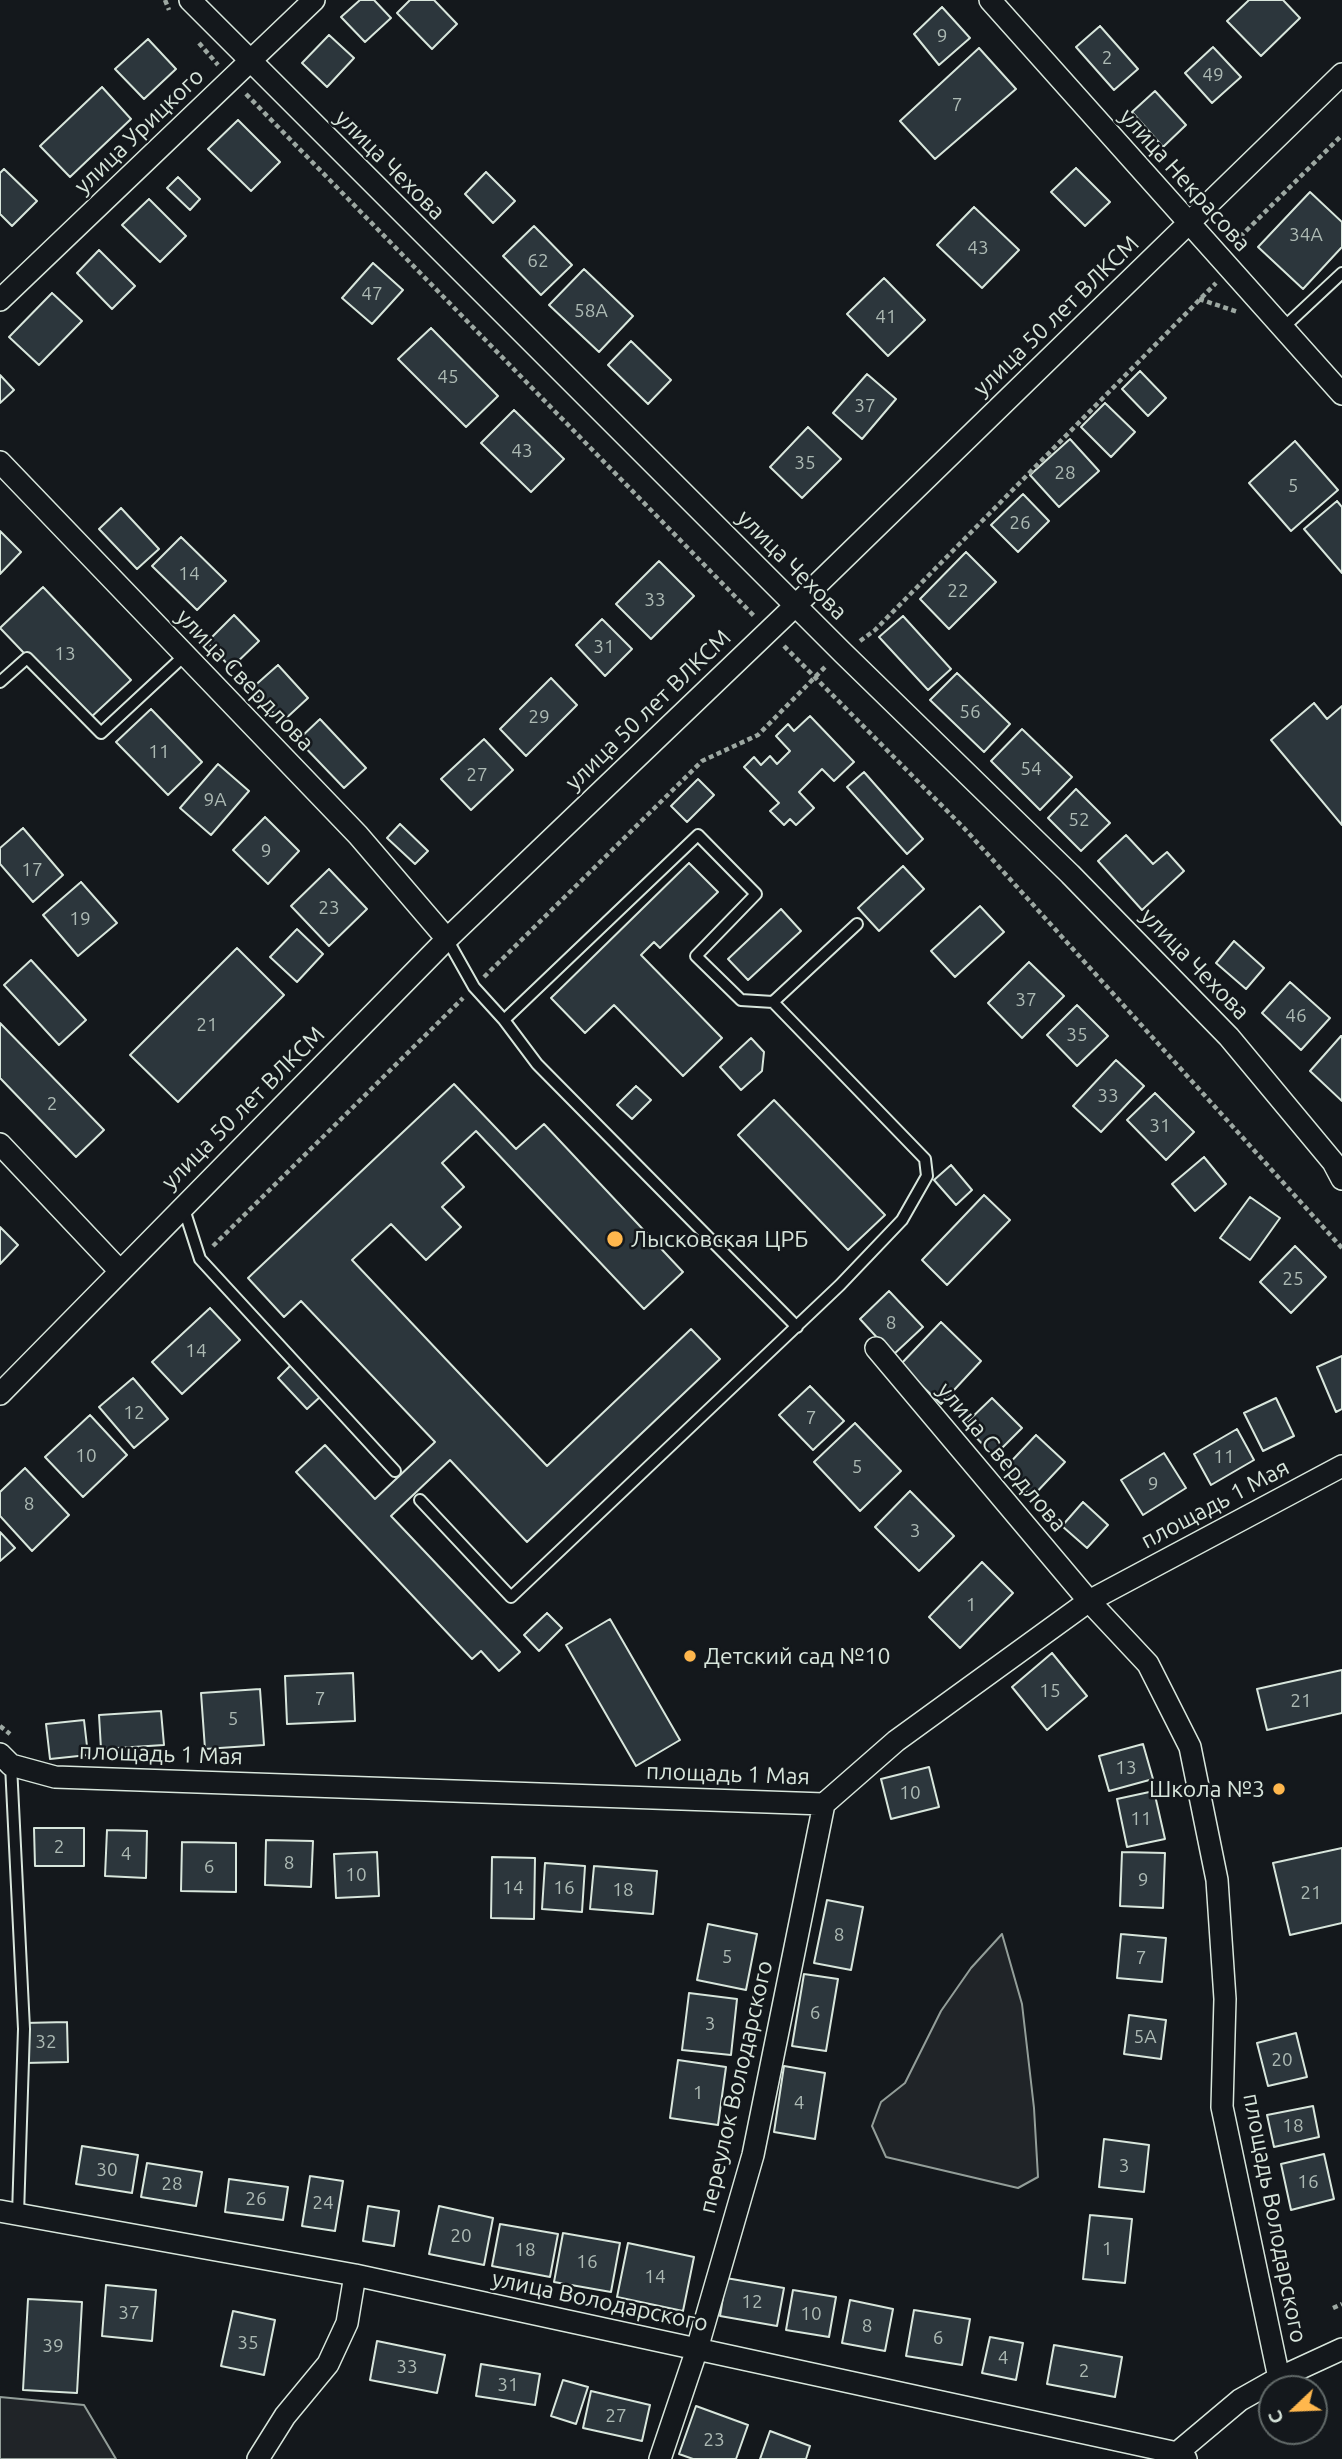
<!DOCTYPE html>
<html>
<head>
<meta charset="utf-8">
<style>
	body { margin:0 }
	#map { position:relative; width:1342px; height:2459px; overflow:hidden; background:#14181c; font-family:Ubuntu,sans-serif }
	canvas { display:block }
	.north { position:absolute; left:1258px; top:2375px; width:70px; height:70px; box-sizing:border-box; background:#14181c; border:2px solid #626a69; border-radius:50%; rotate:247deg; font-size:19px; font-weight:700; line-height:28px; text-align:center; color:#d8e6dc }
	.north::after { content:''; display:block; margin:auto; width:24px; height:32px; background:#ffb74d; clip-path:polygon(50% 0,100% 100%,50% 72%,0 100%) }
</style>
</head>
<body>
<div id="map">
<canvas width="1342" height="2459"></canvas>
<div class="north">С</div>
</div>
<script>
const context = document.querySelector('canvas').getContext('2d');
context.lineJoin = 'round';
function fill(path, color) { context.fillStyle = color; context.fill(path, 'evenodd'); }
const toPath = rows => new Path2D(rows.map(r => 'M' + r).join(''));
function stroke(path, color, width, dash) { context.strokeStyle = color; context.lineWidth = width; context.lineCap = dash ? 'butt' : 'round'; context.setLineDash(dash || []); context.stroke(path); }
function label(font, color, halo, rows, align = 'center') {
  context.font = font + ' Ubuntu,sans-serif'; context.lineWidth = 5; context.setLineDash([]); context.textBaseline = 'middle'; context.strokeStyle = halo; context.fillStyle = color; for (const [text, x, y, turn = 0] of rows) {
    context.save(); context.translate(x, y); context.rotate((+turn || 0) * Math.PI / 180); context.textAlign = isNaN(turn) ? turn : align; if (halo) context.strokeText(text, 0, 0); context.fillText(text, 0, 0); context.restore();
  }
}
const green = toPath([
	[1002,1934,1022,2004,1034,2108,1038,2177,1018,2188,886,2157,872,2126,881,2102,905,2083,941,2011,971,1968,1002,1934],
	[0,2397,84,2405,116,2459,0,2459,0,2397]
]);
const building = toPath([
	[360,0,374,0,391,18,365,42,341,17,360,0],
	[410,0,434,0,457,24,432,49,397,13,410,0],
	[1249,0,1283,0,1300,18,1261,56,1227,21,1249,0],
	[942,7,970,38,939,65,914,34,942,7],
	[1100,26,1138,69,1114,90,1076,47,1100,26],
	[329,35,354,58,327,87,302,63,329,35],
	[148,39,176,69,144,99,115,69,148,39],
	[1213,47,1241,77,1212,103,1185,73,1213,47],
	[979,48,1016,89,935,159,900,121,979,48],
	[102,87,131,119,70,177,40,146,102,87],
	[1155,91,1186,125,1163,147,1132,112,1155,91],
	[238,120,280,162,251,191,208,149,238,120],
	[1076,168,1110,202,1085,226,1051,192,1076,168],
	[4,169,37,201,12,226,0,214,0,173,4,169],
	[486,172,515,201,493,223,465,194,486,172],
	[178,177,200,199,190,210,167,188,178,177],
	[1310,192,1342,222,1342,247,1303,289,1258,247,1310,192],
	[149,199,186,236,160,262,122,225,149,199],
	[974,207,1019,250,982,288,937,245,974,207],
	[534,226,572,265,541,295,503,256,534,226],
	[99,250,135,286,112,309,77,273,99,250],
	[373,263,403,290,372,324,342,298,373,263],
	[584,269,633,316,599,352,549,305,584,269],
	[884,278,925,320,888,356,847,314,884,278],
	[52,293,82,321,39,365,9,337,52,293],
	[431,328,498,396,466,427,398,359,431,328],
	[631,341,671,380,648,404,608,365,631,341],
	[1140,371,1166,398,1148,416,1122,389,1140,371],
	[867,374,896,399,862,439,833,413,867,374],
	[0,375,14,390,0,403,0,375],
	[1105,403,1135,432,1111,457,1081,427,1105,403],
	[514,410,564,459,531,492,481,443,514,410],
	[808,427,841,459,802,498,770,467,808,427],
	[1070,439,1099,471,1059,507,1030,475,1070,439],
	[1295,441,1338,490,1291,531,1249,483,1295,441],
	[1023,494,1049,521,1018,552,991,525,1023,494],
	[1337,501,1342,507,1342,573,1304,529,1337,501],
	[121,508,159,549,137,569,99,529,121,508],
	[0,531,21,552,0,574,0,531],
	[181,537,226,581,197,610,152,566,181,537],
	[966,552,996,582,949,629,920,599,966,552],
	[659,561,694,596,651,639,616,604,659,561],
	[43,587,131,680,88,720,0,628,43,587],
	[234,615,259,641,231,668,207,642,234,615],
	[903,616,951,669,928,690,879,637,903,616],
	[602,619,632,649,605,676,576,645,602,619],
	[278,665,308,698,282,722,251,689,278,665],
	[957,673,1010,724,984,752,930,700,957,673],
	[551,678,577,705,526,756,500,729,551,678],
	[1314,703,1327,719,1342,706,1342,825,1271,740,1314,703],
	[151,709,202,762,168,795,116,742,151,709],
	[810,716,854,762,834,781,822,769,799,792,814,808,796,825,790,819,784,825,770,811,779,803,744,767,754,757,761,765,770,756,777,764,790,751,776,736,788,724,794,731,810,716],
	[320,719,366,768,344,788,298,740,320,719],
	[1022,729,1072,777,1040,810,991,761,1022,729],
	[484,739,513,770,471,810,441,779,484,739],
	[218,764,249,791,211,835,180,808,218,764],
	[864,772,923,839,907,854,847,787,864,772],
	[698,779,714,795,687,822,671,806,698,779],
	[1076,789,1110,823,1081,851,1048,818,1076,789],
	[265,817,299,851,268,884,233,850,265,817],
	[400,824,428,851,415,864,387,838,400,824],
	[23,828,63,875,33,902,0,864,0,848,23,828],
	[1126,835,1153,864,1167,852,1184,871,1142,910,1098,861,1126,835],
	[689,863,718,892,660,948,654,942,641,955,722,1038,683,1076,614,1005,585,1033,551,998,689,863],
	[903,866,924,889,879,931,858,908,903,866],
	[329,869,367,909,329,946,291,906,329,869],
	[81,882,117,923,78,956,43,915,81,882],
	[980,906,1004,932,955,977,931,951,980,906],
	[781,909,801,931,748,980,728,959,781,909],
	[297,929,323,954,297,982,270,957,297,929],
	[1234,941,1264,968,1246,989,1216,963,1234,941],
	[237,948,284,995,178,1102,130,1055,237,948],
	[31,960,86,1020,59,1045,4,985,31,960],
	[1029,962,1064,996,1022,1038,988,1003,1029,962],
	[1290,982,1330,1018,1301,1050,1262,1013,1290,982],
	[1077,1005,1108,1036,1077,1066,1047,1035,1077,1005],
	[0,1023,104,1130,76,1157,0,1078,0,1023],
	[1341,1036,1342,1036,1342,1101,1310,1071,1341,1036],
	[751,1038,764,1052,762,1071,741,1090,720,1067,751,1038],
	[1116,1060,1144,1086,1101,1132,1073,1106,1116,1060],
	[454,1084,516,1149,544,1124,683,1272,644,1309,476,1131,442,1163,464,1187,442,1207,461,1227,426,1260,391,1224,352,1260,547,1466,691,1329,720,1359,527,1542,450,1460,391,1516,520,1652,499,1671,481,1651,472,1659,296,1472,325,1445,375,1499,435,1442,301,1301,284,1317,248,1278,454,1084],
	[636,1086,651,1100,632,1119,617,1105,636,1086],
	[1155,1093,1194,1132,1166,1160,1127,1120,1155,1093],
	[774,1100,885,1215,848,1250,738,1135,774,1100],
	[1204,1157,1226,1184,1195,1211,1172,1184,1204,1157],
	[951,1165,972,1190,956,1205,934,1180,951,1165],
	[984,1195,1010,1220,947,1285,922,1260,984,1195],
	[1250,1197,1280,1218,1250,1260,1220,1238,1250,1197],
	[0,1227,18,1245,0,1264,0,1227],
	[1295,1246,1326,1277,1291,1313,1260,1282,1295,1246],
	[889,1291,923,1327,893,1355,860,1319,889,1291],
	[210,1308,240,1340,182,1394,152,1362,210,1308],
	[941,1322,981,1361,941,1404,900,1365,941,1322],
	[1342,1356,1342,1409,1336,1412,1317,1367,1342,1356],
	[291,1365,320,1397,307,1409,278,1378,291,1365],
	[133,1378,168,1419,134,1448,99,1407,133,1378],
	[810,1386,844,1421,813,1450,779,1415,810,1386],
	[992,1398,1022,1428,994,1456,964,1425,992,1398],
	[1276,1398,1294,1436,1263,1451,1244,1413,1276,1398],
	[90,1415,127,1455,83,1497,45,1457,90,1415],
	[855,1423,901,1471,860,1511,814,1462,855,1423],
	[1237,1429,1254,1460,1211,1485,1194,1454,1237,1429],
	[1036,1435,1065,1462,1032,1497,1004,1469,1036,1435],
	[1164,1453,1186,1488,1143,1515,1121,1480,1164,1453],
	[25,1468,69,1515,32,1551,0,1516,0,1492,25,1468],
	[910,1491,954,1536,919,1571,875,1527,910,1491],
	[1083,1502,1108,1525,1087,1548,1062,1526,1083,1502],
	[0,1532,15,1548,0,1561,0,1532],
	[982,1562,1013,1593,960,1648,929,1617,982,1562],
	[547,1613,562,1628,539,1651,524,1635,547,1613],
	[610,1619,680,1740,636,1766,566,1645,610,1619],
	[1052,1653,1087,1696,1047,1730,1012,1687,1052,1653],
	[1342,1670,1342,1713,1267,1730,1257,1689,1342,1670],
	[353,1673,355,1721,287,1724,285,1676,353,1673],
	[260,1689,264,1745,205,1749,201,1693,260,1689],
	[161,1711,164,1745,101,1749,99,1715,161,1711],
	[84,1720,88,1755,50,1759,46,1724,84,1720],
	[1143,1744,1153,1779,1109,1791,1099,1756,1143,1744],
	[929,1767,939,1807,891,1819,881,1779,929,1767],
	[1154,1791,1165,1839,1127,1847,1117,1799,1154,1791],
	[34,1828,84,1828,84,1866,35,1866,34,1828],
	[107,1830,147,1831,146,1878,105,1876,107,1830],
	[266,1840,313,1841,311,1887,265,1885,266,1840],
	[182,1842,236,1843,236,1892,181,1891,182,1842],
	[1342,1848,1342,1923,1290,1935,1273,1863,1342,1848],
	[377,1852,379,1896,336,1898,334,1854,377,1852],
	[1122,1852,1165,1853,1163,1908,1120,1906,1122,1852],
	[492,1857,535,1858,534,1919,491,1918,492,1857],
	[545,1863,585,1866,582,1912,542,1909,545,1863],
	[594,1866,657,1871,653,1914,590,1909,594,1866],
	[827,1900,863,1907,851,1970,814,1963,827,1900],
	[708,1924,757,1934,746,1990,697,1980,708,1924],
	[1121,1934,1166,1938,1162,1982,1117,1978,1121,1934],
	[804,1974,838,1979,826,2051,792,2046,804,1974],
	[689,1993,737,1999,731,2055,682,2050,689,1993],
	[1129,2015,1166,2020,1161,2059,1124,2054,1129,2015],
	[67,2022,68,2062,25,2063,24,2023,67,2022],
	[1296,2033,1307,2077,1268,2086,1257,2043,1296,2033],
	[678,2060,726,2067,718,2125,670,2118,678,2060],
	[784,2066,825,2073,815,2139,774,2132,784,2066],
	[1313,2106,1319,2137,1274,2147,1267,2115,1313,2106],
	[1104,2139,1149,2145,1144,2192,1099,2187,1104,2139],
	[82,2146,138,2155,132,2193,76,2184,82,2146],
	[1324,2154,1334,2199,1291,2210,1281,2164,1324,2154],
	[147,2163,202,2172,196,2206,141,2197,147,2163],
	[310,2176,343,2181,335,2231,302,2226,310,2176],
	[229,2179,288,2187,283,2220,225,2212,229,2179],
	[368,2206,399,2211,394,2246,363,2241,368,2206],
	[439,2206,493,2218,484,2265,429,2254,439,2206],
	[1090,2215,1132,2219,1125,2283,1083,2279,1090,2215],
	[500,2224,558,2234,550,2277,492,2266,500,2224],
	[563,2233,620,2243,611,2292,554,2282,563,2233],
	[628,2243,694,2257,683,2311,617,2297,628,2243],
	[726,2278,784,2288,777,2326,720,2316,726,2278],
	[106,2285,156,2290,152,2341,102,2336,106,2285],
	[793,2290,836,2297,829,2337,786,2330,793,2290],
	[28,2299,82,2302,77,2393,23,2390,28,2299],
	[850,2300,893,2309,885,2351,842,2343,850,2300],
	[914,2310,970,2319,962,2365,906,2356,914,2310],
	[233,2311,275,2320,264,2375,221,2366,233,2311],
	[990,2337,1023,2343,1016,2380,982,2373,990,2337],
	[377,2341,445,2355,437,2393,370,2380,377,2341],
	[1054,2345,1122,2357,1115,2397,1047,2384,1054,2345],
	[481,2364,540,2374,535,2405,476,2396,481,2364],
	[563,2380,588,2387,576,2424,551,2416,563,2380],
	[591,2391,650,2405,642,2441,583,2428,591,2391],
	[696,2406,748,2425,736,2459,693,2459,679,2454,696,2406],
	[770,2431,810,2446,806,2459,760,2459,770,2431]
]);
const path = toPath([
	[165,0,169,10],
	[199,43,218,65],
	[246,94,755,617],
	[1234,243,1342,135],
	[1199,299,1238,312],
	[860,641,875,630,1216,283],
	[784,646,964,828,1342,1248],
	[484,977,702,761,758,735,827,665],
	[213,1246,463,998],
	[0,1726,10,1734],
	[1333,2308,1342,2304]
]);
const service = toPath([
	[1283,328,1342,273],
	[0,682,27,658,101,733,185,655],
	[447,939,474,987,504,1020,537,1064,797,1327],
	[773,1002,857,924],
	[183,1206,200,1259,395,1471],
	[420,1500,511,1597,840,1285,902,1220,927,1176,925,1159,773,1002,741,1000,696,956,756,894,698,835,504,1020],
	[11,1765,24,2029,18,2214]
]);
const minor = toPath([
	[190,0,843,653,1070,874,1229,1037,1333,1162,1342,1179],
	[990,0,1342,394],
	[0,300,314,0],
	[0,462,358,835,447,939],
	[0,1144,119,1270],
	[876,1348,1089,1601,1148,1664,1190,1747,1217,1880,1225,1999,1222,2107,1279,2378],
	[0,1394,447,939,796,605,1342,74],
	[0,1754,11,1765,55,1777,824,1804,896,1741,1089,1601,1342,1466],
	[0,2211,355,2275,1177,2453,1186,2459],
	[258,2459,285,2416,328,2364,347,2323,355,2275],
	[660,2459,697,2349,753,2155,824,1804],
	[1175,2459,1177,2453,1240,2400,1279,2378,1342,2349]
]);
const markers = [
	[615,1239,9,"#ffb74d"],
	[690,1656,7,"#ffb74d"],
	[1279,1789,7,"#ffb74d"]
];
const numberNames = [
	["9",942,36],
	["2",1107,58],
	["49",1213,75],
	["7",957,105],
	["34А",1306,235],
	["43",978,248],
	["62",538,261],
	["47",372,294],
	["58А",591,311],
	["41",886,317],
	["45",448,377],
	["37",865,406],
	["43",522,451],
	["35",805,463],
	["28",1065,473],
	["5",1293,486],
	["26",1020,523],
	["14",189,574],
	["22",958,591],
	["33",655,600],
	["31",604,647],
	["13",65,654],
	["56",970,712],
	["29",539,717],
	["11",159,752],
	["54",1031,769],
	["27",477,775],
	["9А",215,800],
	["52",1079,820],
	["9",266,851],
	["17",32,870],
	["23",329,908],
	["19",80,919],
	["37",1026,1000],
	["46",1296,1016],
	["21",207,1025],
	["35",1077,1035],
	["33",1108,1096],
	["2",52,1104],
	["31",1160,1126],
	["25",1293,1279],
	["8",891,1323],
	["14",196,1351],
	["12",134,1413],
	["7",811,1418],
	["10",86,1456],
	["11",1224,1457],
	["5",857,1467],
	["9",1153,1484],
	["8",29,1504],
	["3",915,1531],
	["1",971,1605],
	["15",1050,1691],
	["7",320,1699],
	["21",1301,1701],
	["5",233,1719],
	["13",1126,1768],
	["10",910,1793],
	["11",1141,1819],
	["2",59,1847],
	["4",126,1854],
	["8",289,1863],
	["6",209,1867],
	["10",356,1875],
	["9",1143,1880],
	["14",513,1888],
	["16",564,1888],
	["18",623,1890],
	["21",1311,1893],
	["8",839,1935],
	["5",727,1957],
	["7",1141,1958],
	["6",815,2013],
	["3",710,2024],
	["5А",1145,2037],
	["32",46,2042],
	["20",1282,2060],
	["1",698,2093],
	["4",799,2103],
	["18",1293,2126],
	["3",1124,2166],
	["30",107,2170],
	["16",1308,2182],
	["28",172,2184],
	["26",256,2199],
	["24",323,2203],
	["20",461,2236],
	["1",1107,2249],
	["18",525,2250],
	["16",587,2262],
	["14",655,2277],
	["12",752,2302],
	["37",129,2313],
	["10",811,2314],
	["8",867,2326],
	["6",938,2338],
	["35",248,2343],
	["39",53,2346],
	["4",1003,2358],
	["33",407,2367],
	["2",1084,2371],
	["31",508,2385],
	["27",616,2416],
	["23",714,2440]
];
const streetNames = [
	["улица Урицкого",139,131,-44],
	["улица Чехова",390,165,45],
	["улица Некрасова",1185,180,48],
	["улица 50 лет ВЛКСМ",1056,316,-44],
	["улица Чехова",792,565,45],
	["улица Свердлова",245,680,46],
	["улица 50 лет ВЛКСМ",648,710,-44],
	["улица Чехова",1195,964,46],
	["улица 50 лет ВЛКСМ",243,1108,-45],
	["улица Свердлова",1002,1457,50],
	["площадь 1 Мая",1215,1504,-28],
	["площадь 1 Мая",161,1754,2],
	["площадь 1 Мая",728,1774,2],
	["переулок Володарского",736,2087,-77],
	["площадь Володарского",1275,2218,79],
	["улица Володарского",600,2301,12]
];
const poiNames = [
	["Лысковская ЦРБ",631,1239],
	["Детский сад №10",704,1656],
	["Школа №3",1265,1789,"right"]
];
fill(green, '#202428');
stroke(green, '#939e99', 2);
fill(building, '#2c363c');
stroke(building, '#d8e6dc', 2);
stroke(service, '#d8e6dc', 14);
stroke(minor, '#d8e6dc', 24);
stroke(path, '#9da8a2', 4.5, [5, 3.5]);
stroke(service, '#14181c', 10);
stroke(minor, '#14181c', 21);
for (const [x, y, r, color] of markers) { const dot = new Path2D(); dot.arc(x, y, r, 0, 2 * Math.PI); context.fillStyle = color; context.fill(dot); stroke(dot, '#14181c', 2.5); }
label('19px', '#adbab4', null, numberNames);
label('23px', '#d8e6dc', '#14181c', streetNames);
label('23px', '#d8e6dc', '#14181c', poiNames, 'left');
</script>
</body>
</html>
